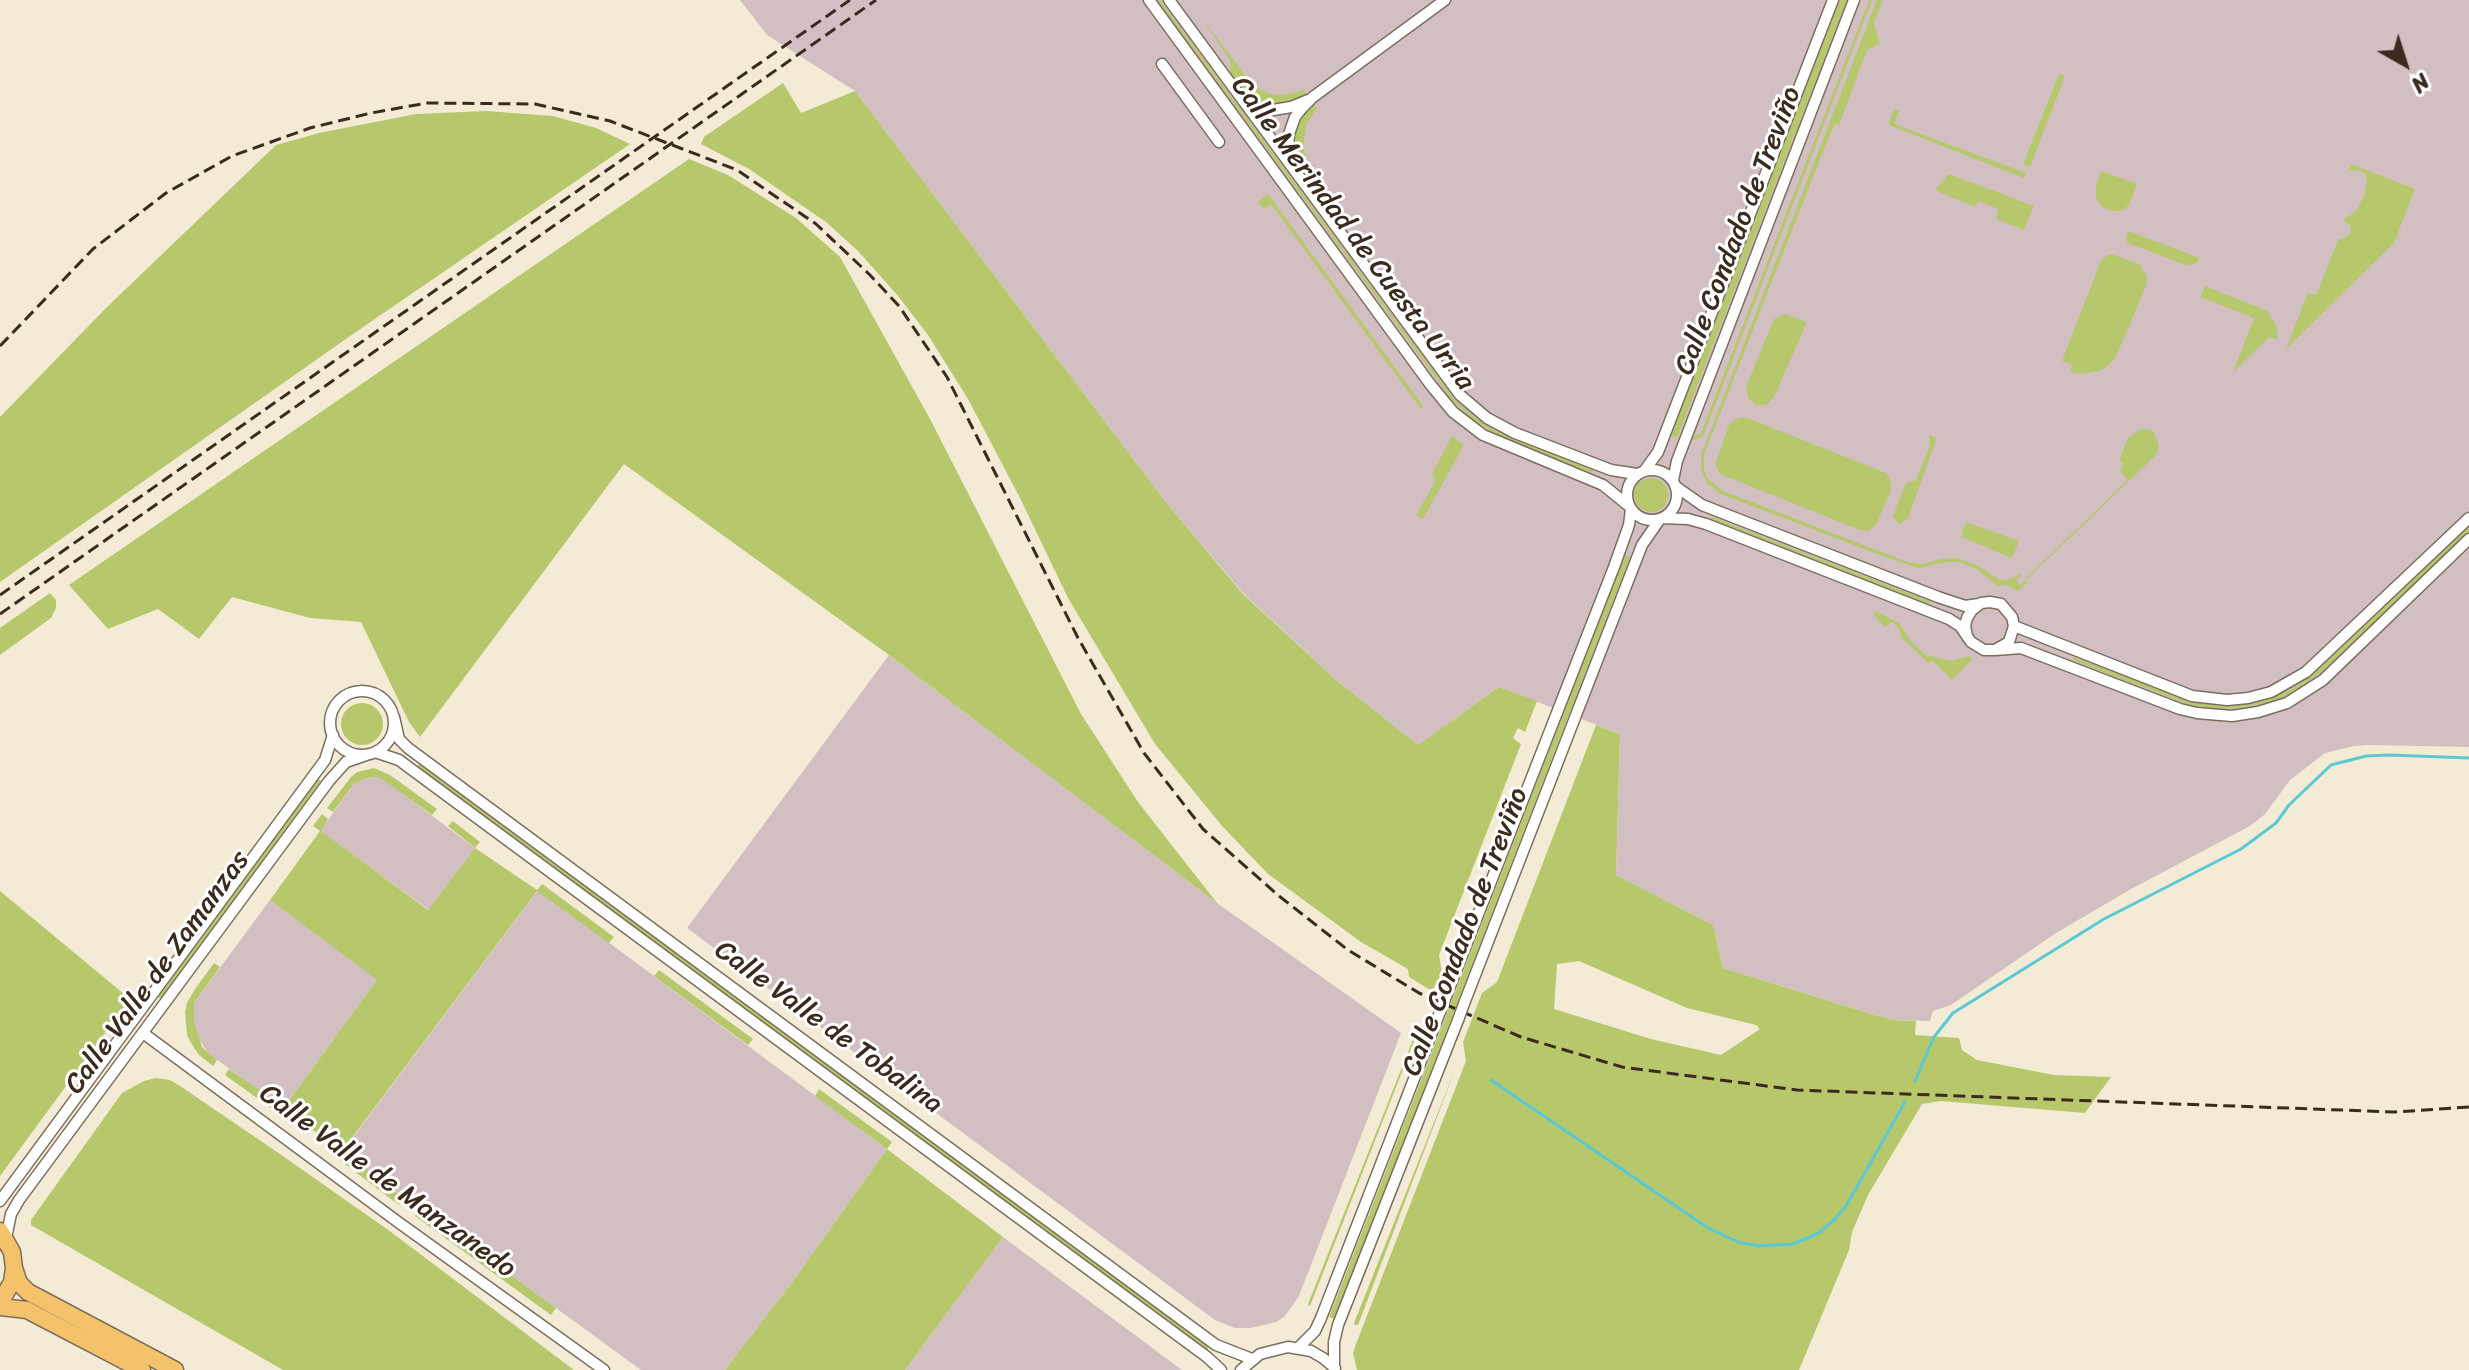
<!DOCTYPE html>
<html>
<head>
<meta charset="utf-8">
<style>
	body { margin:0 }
	#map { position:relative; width:2469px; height:1370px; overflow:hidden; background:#f4ebd6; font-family:Sriracha,sans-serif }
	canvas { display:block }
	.north { position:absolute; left:2365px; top:24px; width:80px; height:80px; -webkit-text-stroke:6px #fff; paint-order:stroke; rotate:141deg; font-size:22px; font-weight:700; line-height:32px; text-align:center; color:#3b2a1e }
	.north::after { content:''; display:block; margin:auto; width:28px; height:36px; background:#3b2a1e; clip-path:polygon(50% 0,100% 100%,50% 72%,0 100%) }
</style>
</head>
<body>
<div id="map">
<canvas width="2469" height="1370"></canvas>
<div class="north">N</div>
</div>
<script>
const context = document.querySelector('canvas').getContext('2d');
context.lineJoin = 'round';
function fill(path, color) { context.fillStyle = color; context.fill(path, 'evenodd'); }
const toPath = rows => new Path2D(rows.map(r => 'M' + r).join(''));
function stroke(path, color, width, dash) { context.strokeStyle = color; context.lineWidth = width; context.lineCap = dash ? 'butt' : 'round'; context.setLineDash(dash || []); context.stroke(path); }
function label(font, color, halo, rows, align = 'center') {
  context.font = font + ' Sriracha,sans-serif'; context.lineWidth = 6; context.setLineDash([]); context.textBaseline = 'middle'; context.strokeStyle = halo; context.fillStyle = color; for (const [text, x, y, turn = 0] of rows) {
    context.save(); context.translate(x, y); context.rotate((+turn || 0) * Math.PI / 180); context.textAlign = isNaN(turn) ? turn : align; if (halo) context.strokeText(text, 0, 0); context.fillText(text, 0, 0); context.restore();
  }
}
const industrial = toPath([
	[740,0,2469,0,2469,747,2368,745,2354,746,2325,753,2290,780,2265,814,2250,826,2133,888,2056,933,1951,1005,1933,1011,1930,1021,1894,1020,1871,1014,1723,968,1713,925,1616,875,1620,734,1499,687,1418,745,1335,679,1242,592,1165,501,855,91,767,35],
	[889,655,1217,903,1401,1033,1299,1296,1285,1316,1276,1322,1251,1328,1235,1328,1215,1320,687,928],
	[380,777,475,848,429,910,320,831,354,784,367,778],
	[538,890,887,1149,793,1281,725,1370,641,1370,342,1152],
	[270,900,378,979,283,1108,208,1053,197,1036,194,1022,194,1003],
	[1003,1237,1182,1370,905,1370]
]);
const green = toPath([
	[1157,0,1160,0,1455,400,1474,417,1502,434,1593,470,1592,473,1498,435,1471,418,1452,400],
	[1840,0,1847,0,1677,438,1671,436],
	[1869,0,1872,0,1703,436,1690,441,1691,437,1701,433],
	[1877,0,1883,0,1874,22,1880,44,1867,50,1839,125,1835,124,1822,154,1712,434,1704,455,1704,469,1707,478,1723,491,1910,563,1924,564,1940,559,1956,558,1975,564,2000,580,2011,579,2020,573,2021,575,2016,581,2020,585,2026,580,2028,582,2018,591,2004,585,1998,586,1978,570,1960,562,1946,562,1918,568,1885,557,1721,494,1708,484,1701,470,1701,455],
	[1201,17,1253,86,1271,94,1283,95,1304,90,1307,94,1295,101,1281,104,1262,101,1250,96,1230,73,1231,62],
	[2059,74,2065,76,2030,167,2023,164],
	[783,83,801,113,855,91,1165,501,1242,593,1335,679,1418,745,1499,687,1537,701,1525,732,1518,728,1513,738,1521,744,1439,955,1442,973,1432,991,1409,977,1408,969,1361,942,1268,874,1223,827,1155,744,1068,598,1020,498,968,399,928,335,898,296,858,251,826,222,749,169,701,144,704,137],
	[1314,104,1317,108,1306,125,1303,148,1309,165,1326,191,1320,184,1311,183,1298,165,1294,154,1293,140,1297,125,1306,110],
	[1894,109,1899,111,1894,124,2026,173,2024,178,1891,126,1889,123],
	[486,111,553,116,596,128,630,144,353,334,0,582,0,417,106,308,276,145,319,133,416,114],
	[689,159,728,175,796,218,840,257,930,419,1081,714,1138,802,1217,903,889,655,624,464,420,737,409,722,361,622,310,618,232,597,199,639,158,609,108,629,69,585],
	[2351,164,2415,189,2394,243,2286,349,2308,293,2316,295,2339,238,2342,239,2351,233,2350,225,2344,222,2346,217,2351,215,2357,209,2364,196,2367,181,2365,174,2360,170,2348,171],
	[2101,171,2137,184,2129,205,2122,211,2111,211,2101,206,2096,198,2096,186],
	[1949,174,2034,206,2024,230,1996,219,1999,209,1978,201,1975,207,1935,190],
	[1268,194,1424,407,1421,409,1271,204,1264,209,1258,202],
	[2128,231,2200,258,2195,264,2185,265,2128,243,2126,240],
	[2111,254,2139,264,2147,277,2146,286,2115,359,2104,369,2095,372,2080,374,2070,372,2072,365,2062,361,2100,263,2106,256],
	[2205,286,2267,311,2277,327,2278,340,2269,337,2233,372,2254,318,2200,297],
	[1784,314,1807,322,1774,397,1766,405,1756,405,1748,398,1746,387,1774,319],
	[1745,417,1886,473,1890,478,1891,490,1876,525,1868,531,1860,530,1720,474,1715,464,1729,425,1736,419],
	[2141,429,2150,430,2155,434,2159,446,2156,455,2027,579,2026,578,2128,480,2120,471,2123,463,2119,461,2128,438],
	[1929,435,1937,438,1908,518,1899,525,1893,516,1905,485,1910,481,1916,481,1930,445],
	[1452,436,1464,445,1423,519,1416,515,1436,480,1432,474],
	'1634 495a17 17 0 1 1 34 0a17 17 0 1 1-34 0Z',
	[1712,517,1931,602,1929,605,1716,522,1710,520],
	[1966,522,2019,541,2012,558,1963,538,1962,533],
	[2469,526,2469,532,2321,672,2293,693,2268,703,2228,709,2193,706,2072,660,2073,657,2197,703,2229,706,2272,697,2290,690,2311,676],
	[1625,555,1630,557,1335,1319,1329,1317],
	[50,593,56,600,56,608,51,618,0,655,0,628],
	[1876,611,1899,623,1912,643,1926,655,1950,661,1970,656,1973,658,1952,680,1933,661,1927,662,1901,637,1900,630,1892,622,1885,627,1874,615],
	'341 724a21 21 0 1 1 42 0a21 21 0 1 1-42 0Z',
	[1596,725,1620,734,1616,875,1713,925,1723,968,1871,1014,1894,1020,1916,1021,1915,1035,1959,1038,1962,1050,1977,1060,2054,1075,2111,1077,2085,1113,1941,1101,1922,1104,1868,1195,1852,1232,1849,1250,1799,1370,1357,1370,1353,1353,1356,1344,1466,1061,1463,1042,1482,993,1497,982],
	[1579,961,1687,1008,1756,1025,1760,1029,1721,1055,1651,1039,1554,1009,1557,964],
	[419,764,1209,1347,1207,1350,417,766],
	[374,768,390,775,437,809,432,815,379,777,367,778,354,784,333,812,327,808,351,777,357,772],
	[318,779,321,781,161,999,158,997],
	[322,814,328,819,321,831,428,910,475,848,448,826,453,821,480,842,475,848,537,890,542,884,614,937,609,943,537,891,342,1151,404,1198,399,1205,337,1158,341,1151,284,1108,279,1114,225,1075,229,1069,284,1107,377,980,270,900,320,831,313,826],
	[0,891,130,999,0,1176],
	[214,963,220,967,194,1003,194,1022,202,1047,217,1060,213,1066,199,1055,191,1043,187,1035,185,1012,187,1003,195,989],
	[659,970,753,1039,748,1045,654,976],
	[1414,1037,1415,1039,1310,1306,1308,1304],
	[1458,1062,1358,1325,1355,1325,1354,1323],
	[156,1078,170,1080,180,1086,280,1154,391,1232,574,1370,283,1370,31,1225,31,1220,122,1093,144,1081],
	[819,1089,892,1142,887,1149,1003,1237,905,1370,725,1370,793,1281,887,1149,815,1096],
	[420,1209,556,1308,551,1315,415,1216]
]);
const stream = toPath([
	[1491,1080,1708,1228,1738,1242,1759,1246,1793,1244,1819,1233,1835,1219,1846,1206,1905,1102],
	[1915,1081,1934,1037,1953,1013,2104,919,2241,849,2276,823,2289,805,2331,765,2366,756,2390,755,2469,758]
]);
const street = toPath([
	[1149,0,1430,384,1453,412,1483,435,1603,485,1629,506],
	[1169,0,1460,395,1487,418,1515,433,1611,470,1637,474],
	[1162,64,1219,142],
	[1247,102,1253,106,1273,110,1291,107,1308,100],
	[1292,161,1288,147,1289,134,1295,117,1302,108,1313,97,1445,0],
	'1627 495a25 25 0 1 1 50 0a25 25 0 1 1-50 0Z',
	[1645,470,1658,452,1833,0],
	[1673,480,1677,461,1854,0],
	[1675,486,1702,505,1938,597,1965,606,1979,604],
	[1662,518,1688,519,1706,524,1949,619,1960,626,1971,642,1984,650,1995,650,2009,642,2014,626,2012,617,2001,604,1990,602,1981,603,1972,610,1967,618,1965,626,1967,636],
	[2014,626,2192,696,2227,700,2248,698,2271,692,2306,672,2469,518],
	[1995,650,2021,648,2180,709,2197,713,2232,716,2258,712,2287,703,2323,680,2469,539],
	'330 723a32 32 0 1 1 64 0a32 32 0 1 1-64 0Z',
	[394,717,399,739,408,748,1216,1345,1252,1359],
	[375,752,399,760,411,769,1207,1357,1221,1370],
	[1447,994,1614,567,1629,525,1631,509],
	[1465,1001,1642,545,1660,519],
	[143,1033,398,1222,604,1370],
	[0,1201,325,760,333,735],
	[6,1238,11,1214,19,1200,329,781,346,762,369,754],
	[1298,1348,1315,1331,1321,1318,1440,1012],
	[1334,1367,1334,1342,1338,1325,1458,1020],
	[1241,1370,1260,1354,1288,1347,1311,1351,1323,1358,1335,1368]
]);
const primary = toPath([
	[0,1231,12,1252,14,1268,12,1282,0,1303],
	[14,1268,19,1283,28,1292,175,1370],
	[0,1307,27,1310,142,1370]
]);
const rail = toPath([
	[0,346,93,249,166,193,232,156,310,128,371,113,427,103,535,104,610,121,737,170,816,224,870,275,899,306,947,377,1078,638,1144,753,1203,829,1279,896,1348,950,1419,993,1521,1037,1622,1067,1797,1090,2395,1112,2469,1107],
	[0,595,850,0],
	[0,614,876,0]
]);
const streetBridge = toPath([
	[1440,1012,1447,994],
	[1458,1020,1465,1001]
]);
const streetNames = [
	["Calle Condado de Treviño",1739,231,-69],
	["Calle Merindad de Cuesta Urria",1352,234,53],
	["Calle Condado de Treviño",1466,932,-69],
	["Calle Valle de Zamanzas",158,973,-54],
	["Calle Valle de Tobalina",828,1028,36],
	["Calle Valle de Manzanedo",387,1182,36]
];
fill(industrial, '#d2bfc1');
fill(green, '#b6c86b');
stroke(stream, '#5bc8d2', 3);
stroke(street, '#7c6e5e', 13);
stroke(primary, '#7c6e5e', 19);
stroke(street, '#fff', 10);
stroke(primary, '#f3c26a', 16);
stroke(rail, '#3b2a1e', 3, [12, 6]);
stroke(streetBridge, '#7c6e5e', 13, []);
stroke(streetBridge, '#fff', 10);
label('28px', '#3b2a1e', '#fff', streetNames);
</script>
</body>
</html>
